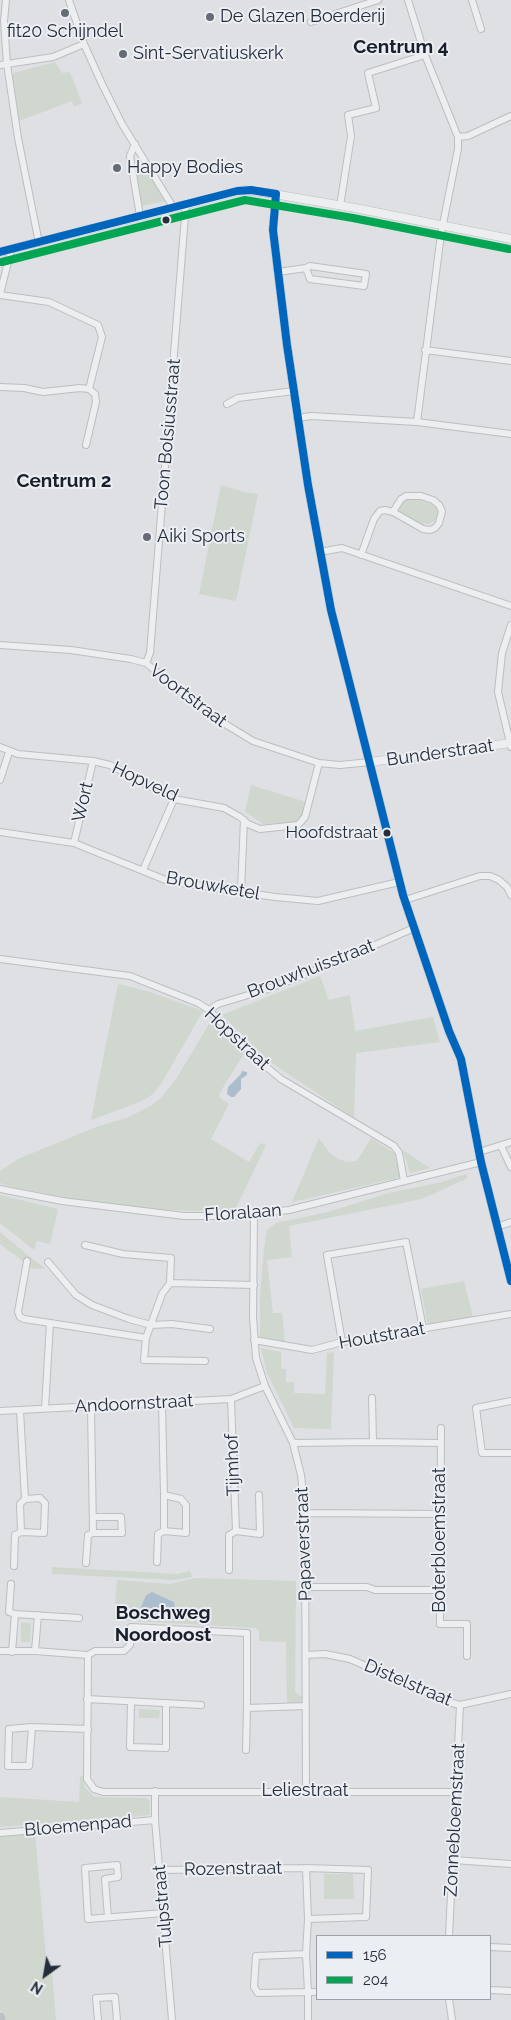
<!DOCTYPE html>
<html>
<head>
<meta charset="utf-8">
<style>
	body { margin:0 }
	#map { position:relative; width:511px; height:2020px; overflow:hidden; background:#dee0e3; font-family:Raleway,sans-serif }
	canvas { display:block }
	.legend { position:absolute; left:316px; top:1935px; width:175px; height:65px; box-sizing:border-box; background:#ebeef3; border:1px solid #9ca1a9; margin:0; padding:6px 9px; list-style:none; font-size:15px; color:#262e3b }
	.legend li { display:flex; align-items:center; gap:10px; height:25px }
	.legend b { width:25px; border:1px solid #9ca1a9 }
	.north { position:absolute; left:20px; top:1950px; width:50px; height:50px; -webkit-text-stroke:4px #ebeef3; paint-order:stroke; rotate:212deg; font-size:14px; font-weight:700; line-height:20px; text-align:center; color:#262e3b }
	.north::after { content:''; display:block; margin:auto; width:18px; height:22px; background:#262e3b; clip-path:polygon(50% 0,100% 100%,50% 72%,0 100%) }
</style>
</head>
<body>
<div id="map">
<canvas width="511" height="2020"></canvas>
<ul class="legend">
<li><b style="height:6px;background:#0065bd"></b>156</li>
<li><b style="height:6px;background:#00a651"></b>204</li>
</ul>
<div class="north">N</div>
</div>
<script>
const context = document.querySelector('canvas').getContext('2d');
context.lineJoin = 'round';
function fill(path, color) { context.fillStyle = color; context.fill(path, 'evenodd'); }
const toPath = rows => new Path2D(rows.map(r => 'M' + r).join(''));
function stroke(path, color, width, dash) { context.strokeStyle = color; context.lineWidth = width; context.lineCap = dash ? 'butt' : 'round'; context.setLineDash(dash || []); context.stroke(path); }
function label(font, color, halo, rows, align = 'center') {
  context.font = font + ' Raleway,sans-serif'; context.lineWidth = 4; context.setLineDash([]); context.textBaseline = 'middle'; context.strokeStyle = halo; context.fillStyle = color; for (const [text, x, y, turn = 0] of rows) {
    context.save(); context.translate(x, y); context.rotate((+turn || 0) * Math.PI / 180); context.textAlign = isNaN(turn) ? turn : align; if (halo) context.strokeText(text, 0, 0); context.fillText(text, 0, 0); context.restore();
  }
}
const green = toPath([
	[55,62,62,73,70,72,82,103,74,107,72,101,19,121,12,77,13,73],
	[144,163,167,201,141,206,134,167],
	[221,485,244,492,258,494,236,601,199,594],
	[407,500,419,500,433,505,437,508,437,519,429,524,420,524,398,512,402,504],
	[251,785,306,802,301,819,295,822,263,824,245,812],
	[320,976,329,1000,350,995,355,1031,433,1017,440,1042,356,1053,354,1118,269,1061,222,1015],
	[118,984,147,991,203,1011,161,1084,153,1094,142,1101,91,1120],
	[212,1019,245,1052,219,1094,220,1098,229,1104,211,1139,249,1162,260,1143,266,1145,235,1210,195,1211,148,1209,83,1201,13,1187,0,1183,0,1171,18,1159,96,1127,129,1117,152,1105,161,1098,178,1076],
	[319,1138,329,1152,338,1159,348,1162,357,1161,371,1138,394,1153,400,1173,398,1178,292,1202],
	[403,1150,422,1163,430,1168,410,1173],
	[466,1174,468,1178,422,1199,289,1226,292,1257,267,1260,273,1313,282,1313,285,1342,260,1337,260,1297,264,1248,267,1230,276,1223,324,1213,389,1193,442,1182],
	[0,1195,58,1209,50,1244,37,1241,34,1250,0,1223],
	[0,1232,30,1257,46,1269,28,1268,27,1264,0,1244],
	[464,1281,473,1317,428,1326,421,1289],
	[261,1348,281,1352,281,1369,286,1369,286,1382,294,1382,294,1393,325,1394,327,1353,334,1352,331,1429,294,1428,267,1373],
	[52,1567,178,1574,189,1571,191,1573,192,1577,176,1580,52,1574],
	[195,1578,296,1581,295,1692,302,1697,301,1705,287,1705,286,1642,259,1641,259,1632,256,1628,114,1620,117,1580,170,1584],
	[153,1593,174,1602,175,1608,174,1611,140,1614,139,1612,146,1595],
	[21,1622,31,1623,30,1642,21,1642],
	[139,1709,160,1710,159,1718,139,1718],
	[80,1776,83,1776,85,1788,95,1797,145,1798,149,1800,150,1813,149,1815,0,1827,0,1797,79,1802],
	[35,1834,46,1957,51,1961,56,2020,5,2020,0,2010,0,1836],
	[324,1874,353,1874,354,1899,324,1899]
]);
const water = toPath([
	[242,1071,247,1072,247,1075,241,1079,241,1089,234,1097,231,1097,227,1094,228,1087,241,1074],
	[152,1592,174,1602,175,1608,170,1616,144,1615,139,1612,146,1595]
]);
const minor = toPath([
	[6,0,4,21,7,64,18,138,39,243],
	[69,0,84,44,102,84,122,124,173,207],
	[408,0,425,55,458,137,458,149,441,234,417,422],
	[472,0,481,29],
	[311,22,378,0],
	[0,65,53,57,84,44],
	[458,137,468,136,511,116],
	[135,144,130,156,140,216],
	[340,206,351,136,348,115,376,108,368,73,425,55],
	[278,272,306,268,310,266,366,274,364,286,310,279,306,268],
	[0,294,11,250],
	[0,295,49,302,98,325,102,337,89,389],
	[425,350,511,361],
	[0,387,24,388,43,392,80,388,89,389],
	[227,404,238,398,294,391],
	[297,418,311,416,417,422,511,434],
	[86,445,96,402,95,394,89,389],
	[320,552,342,548,511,606],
	[361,555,374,519,380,511,385,510,393,512,401,499,406,496,421,496,433,500,439,505,442,511,439,523,435,528,430,530,423,529,393,512],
	[511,625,502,653,498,692,511,747],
	[0,645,71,650,131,659,146,663,207,713,253,741,319,763,340,765,370,762],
	[146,663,150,653,186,204],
	[0,747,18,754,93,761,110,765,174,799,224,808,240,817,248,824,260,829,298,825,305,817,319,763],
	[0,780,9,752],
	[0,832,74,843,168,881,275,897,318,901,399,882],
	[74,843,93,761],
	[143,870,174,799],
	[241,891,244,820],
	[405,900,480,876,490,876,499,880,507,887,511,895],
	[0,959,130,976,198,1003,209,1010,257,1059,281,1079,394,1146,399,1153,404,1181],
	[209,1010,218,1004,268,989,327,966,414,928],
	[501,1146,511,1167],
	[479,1152,511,1142],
	[0,1189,62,1201,184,1216,233,1216,289,1210,481,1162],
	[254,1215,253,1317,256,1358,265,1386,293,1443,301,1475,305,1513,306,1791],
	[497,1227,511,1222],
	[85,1245,123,1254,171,1258,170,1283],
	[27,1261,18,1312,20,1317,24,1319,50,1323],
	[48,1262,76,1295,92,1305,129,1319,151,1325,172,1324,210,1329],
	[146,1338,144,1360,205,1361],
	[254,1340,312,1350,342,1342,511,1314],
	[342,1342,327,1255,406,1242,423,1328],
	[372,1398,373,1442],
	[511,1401,476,1408,482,1453,511,1453],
	[162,1403,164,1495,181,1499,186,1505,186,1533,164,1531],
	[45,1408,50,1323,146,1338,162,1294,170,1283,254,1285],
	[0,1411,231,1399,265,1386],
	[20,1411,25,1499,40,1498,45,1503,44,1533,21,1532],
	[441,1428,440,1624,467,1624,467,1656],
	[293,1443,373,1442,441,1443],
	[305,1513,440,1514],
	[236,1531,260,1534,259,1495],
	[93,1533,122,1533,121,1517,94,1517],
	[157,1562,158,1534,164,1531,164,1495],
	[86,1563,88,1535,93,1533,91,1407],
	[14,1566,15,1535,21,1532,20,1504,25,1499],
	[229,1570,229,1535,236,1531,231,1399],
	[11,1584,9,1612,15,1614,12,1652],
	[306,1587,367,1587,375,1590,440,1590],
	[15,1614,79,1618],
	[0,1651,35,1651,88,1655],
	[35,1651,38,1615],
	[306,1655,325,1654,350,1659,448,1702,460,1705,511,1694],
	[87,1699,201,1705],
	[131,1702,130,1747,166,1748,166,1703],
	[247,1708,247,1633,131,1627,130,1645,124,1651,95,1651,88,1655,87,1779,94,1789,103,1792,456,1792],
	[32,1727,29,1766,8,1766,9,1729,32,1727,88,1729],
	[246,1750,247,1708,306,1706],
	[155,1791,155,1820,172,2020],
	[0,1833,155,1820],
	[453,1860,511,1864],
	[306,1868,308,1919,306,1954],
	[160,1870,306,1868,368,1870,366,1917,308,1919],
	[108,1917,105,1879,118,1877,117,1865,85,1868,88,1919,164,1913],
	[449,1936,460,1705],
	[490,1947,511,1948],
	[306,1954,308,1992,258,1993,254,1987,256,1956,306,1954],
	[490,1990,511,1991],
	[449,1999,452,2020],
	[98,2020,96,1998,115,1997,117,2020],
	[308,2020,308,1992,317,1992]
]);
const tertiary = toPath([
	[276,194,273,230,287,345,308,485,331,610,403,895,449,1031,461,1059,481,1162,511,1281],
	[0,252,244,190,268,193,355,208,511,239],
	[370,762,511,743]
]);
const secondary = toPath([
	[0,2017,1,2020]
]);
const bus1 = toPath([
	[276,194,273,230,287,345,308,485,331,610,403,895,449,1031,461,1059,481,1162,511,1281],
	[0,252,237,191,251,190,276,194]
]);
const bus2 = toPath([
	[2,262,245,200,353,218,509,249]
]);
const markers = [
	[65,13,5,"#666c76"],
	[210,17,5,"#666c76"],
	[123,54,5,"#666c76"],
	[117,168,5,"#666c76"],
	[166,220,4.5,"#262e3b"],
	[147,537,5,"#666c76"],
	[387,833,4.5,"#262e3b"]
];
const busNames = [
	["Hoofdstraat",378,833]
];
const poiNames = [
	["De Glazen Boerderij",220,17],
	["fit20 Schijndel",65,32,"center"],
	["Sint-Servatiuskerk",133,54],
	["Happy Bodies",127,168],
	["Aiki Sports",157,537]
];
const streetNames = [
	["Toon Bolsiusstraat",168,434,-85],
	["Voortstraat",188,696,37],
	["Bunderstraat",440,753,-8],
	["Hopveld",145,782,25],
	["Wort",83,802,-77],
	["Brouwketel",213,886,10],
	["Brouwhuisstraat",311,969,-21],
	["Hopstraat",237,1039,43],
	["Floralaan",243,1213,-4],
	["Houtstraat",382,1336,-10],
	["Andoornstraat",134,1404,-3],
	["Tijmhof",233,1465,-92],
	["Boterbloemstraat",440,1540,-90],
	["Papaverstraat",304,1544,-92],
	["Distelstraat",408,1683,23],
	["Leliestraat",305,1791],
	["Zonnebloemstraat",455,1820,-87],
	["Bloemenpad",78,1826,-5],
	["Rozenstraat",233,1869,-1],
	["Tulpstraat",163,1906,-95]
];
const neighbourhoodNames = [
	["Centrum 4",401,47],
	["Centrum 2",64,481],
	["Boschweg",163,1613],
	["Noordoost",163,1635]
];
fill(green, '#cfd7ce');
fill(water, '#acbdce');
stroke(minor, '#bcbec1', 8);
stroke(tertiary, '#bcbec1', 9);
stroke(minor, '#edeef0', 6);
stroke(tertiary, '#edeef0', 8);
stroke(secondary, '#bcbfc3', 9);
stroke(bus1, '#0065bd', 8);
stroke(bus2, '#00a651', 8);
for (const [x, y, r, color] of markers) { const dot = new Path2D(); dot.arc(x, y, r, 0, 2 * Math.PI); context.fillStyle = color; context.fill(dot); stroke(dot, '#ebeef3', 2); }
label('17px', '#262e3b', '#ebeef3', busNames, 'right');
label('18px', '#262e3b', '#ebeef3', poiNames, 'left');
label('18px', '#262e3b', '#ebeef3', streetNames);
label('bold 19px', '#191f2b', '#ebeef3', neighbourhoodNames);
</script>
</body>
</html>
